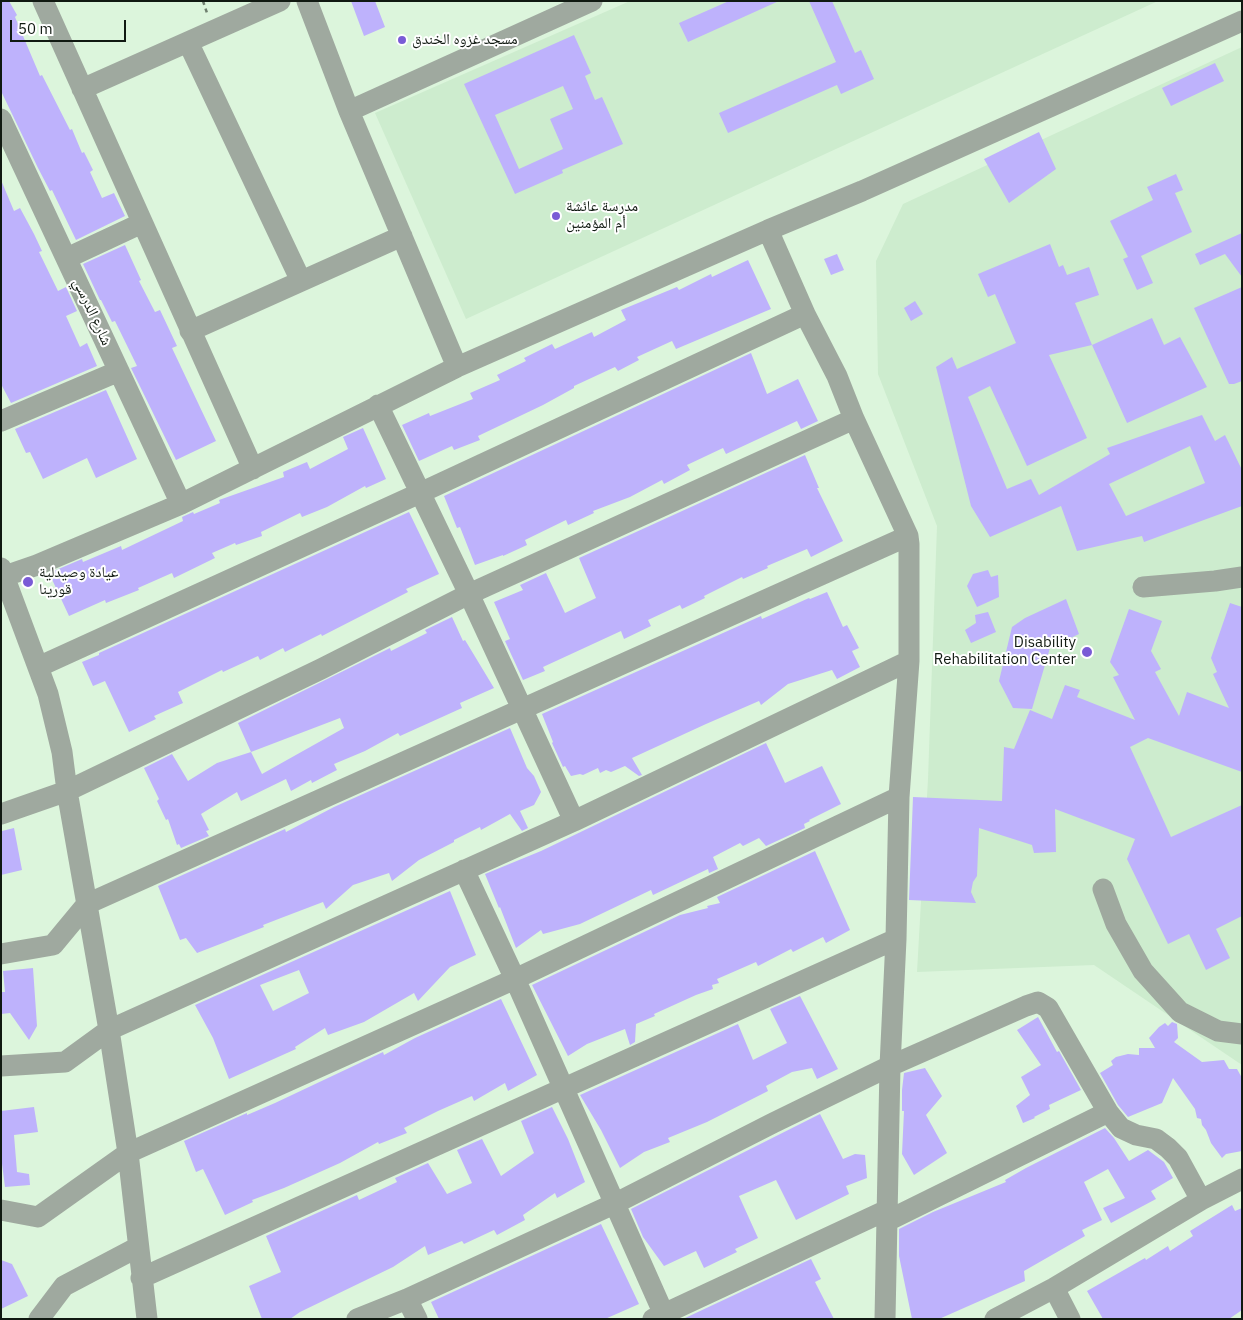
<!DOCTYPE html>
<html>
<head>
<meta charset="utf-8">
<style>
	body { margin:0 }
	#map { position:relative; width:1243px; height:1320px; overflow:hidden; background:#dcf5dc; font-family:"IBM Plex Sans",sans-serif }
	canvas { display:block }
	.frame { position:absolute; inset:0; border:2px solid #101911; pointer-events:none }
	.scale { position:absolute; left:10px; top:20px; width:116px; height:22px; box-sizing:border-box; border:2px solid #101911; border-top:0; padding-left:6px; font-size:15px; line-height:18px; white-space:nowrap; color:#101911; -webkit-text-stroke:4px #fff; paint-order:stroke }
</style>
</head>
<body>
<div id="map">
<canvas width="1243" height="1320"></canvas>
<div class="frame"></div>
<div class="scale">50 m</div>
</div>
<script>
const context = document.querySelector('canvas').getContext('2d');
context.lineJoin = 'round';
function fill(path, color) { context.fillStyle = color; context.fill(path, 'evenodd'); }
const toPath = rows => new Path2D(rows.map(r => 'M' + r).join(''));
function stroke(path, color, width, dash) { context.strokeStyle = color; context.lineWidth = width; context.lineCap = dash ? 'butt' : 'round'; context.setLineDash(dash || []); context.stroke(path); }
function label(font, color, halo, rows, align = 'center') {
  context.font = font + ' "IBM Plex Sans","Noto Naskh Arabic",sans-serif'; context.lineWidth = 4; context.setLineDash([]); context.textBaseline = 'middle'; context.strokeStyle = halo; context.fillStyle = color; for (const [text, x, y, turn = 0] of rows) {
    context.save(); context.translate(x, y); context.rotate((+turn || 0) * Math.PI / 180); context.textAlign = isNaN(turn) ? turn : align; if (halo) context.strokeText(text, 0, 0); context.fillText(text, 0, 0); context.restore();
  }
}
const built = toPath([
	[630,1,1158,1,466,319,375,113],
	[1242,47,1242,1065,1094,965,917,972,928,779,937,526,878,374,876,261,903,204]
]);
const building = toPath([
	[1,1,9,1,17,15,15,17,40,76,42,75,70,130,72,129,82,153,84,152,93,170,90,172,102,198,114,193,125,216,76,240,52,190,50,191,38,168,1,91],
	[351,1,375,1,385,27,364,36],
	[729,1,779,1,688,42,679,23],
	[809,1,832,1,855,53,861,50,874,79,841,94,837,85,728,133,719,113,836,62],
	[574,35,591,73,585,76,595,100,602,97,623,144,562,170,563,173,515,194,464,84],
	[563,86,573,109,550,119,563,149,519,169,495,115],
	[1215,63,1224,81,1171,106,1162,88],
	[1039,132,1056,169,1009,203,984,159],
	[1176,174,1183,190,1175,193,1192,232,1141,256,1153,283,1137,290,1123,259,1128,257,1110,221,1153,200,1147,187],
	[1,180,14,211,20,208,34,234,42,251,39,252,58,291,66,287,77,311,66,316,80,347,87,343,97,366,11,403,1,384],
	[1242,233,1242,277,1225,254,1200,265,1195,254],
	[1050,244,1059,267,1063,265,1067,275,1089,267,1099,295,1075,303,1092,345,1049,355,1087,438,1027,466,990,386,968,397,1007,489,1031,479,1039,495,1110,454,1107,448,1202,415,1215,441,1225,435,1242,470,1242,506,1144,542,1142,536,1077,551,1061,506,990,537,971,506,936,367,952,357,957,369,1016,343,995,294,988,297,978,274],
	[1190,446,1205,483,1126,516,1109,484],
	[125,245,141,280,139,281,155,312,160,310,177,346,172,348,216,441,176,460,131,368,137,366,115,321,112,322,101,300,100,300,83,264],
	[837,254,844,270,831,275,824,259],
	[748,260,771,309,676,349,672,341,637,357,639,360,618,371,615,367,574,386,574,388,543,405,478,436,480,440,454,450,452,446,419,461,402,425,429,413,430,416,473,399,470,393,500,380,497,375,526,361,524,358,552,344,555,349,592,332,594,337,626,320,621,310,677,287,679,290,711,274,712,277],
	[1242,287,1242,381,1234,384,1229,384,1194,308],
	[915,301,923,314,911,321,904,308],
	[1152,318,1164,345,1180,337,1207,387,1127,423,1092,345],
	[751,353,767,394,798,379,818,421,801,429,797,421,726,454,723,448,687,465,690,470,664,484,662,480,630,497,593,511,594,513,568,525,566,520,525,540,527,545,503,556,503,555,475,565,460,527,457,528,444,496],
	[106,390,137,459,96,478,87,458,43,479,30,452,26,453,15,429],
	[363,428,386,479,366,488,365,486,327,507,302,517,300,513,261,532,262,536,236,545,235,543,212,553,215,558,174,578,172,573,138,588,139,590,106,603,105,600,69,616,49,573,82,559,83,562,121,546,122,550,183,521,182,517,193,512,194,514,220,503,219,500,284,477,283,472,307,462,310,469,348,449,343,437],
	[805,455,819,488,817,488,843,541,811,557,807,549,767,566,768,568,743,579,742,577,704,596,705,598,682,609,680,605,648,620,651,626,624,639,621,631,543,667,545,671,523,680,505,641,510,639,494,602,523,590,520,585,546,573,565,613,596,598,579,558],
	[409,512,439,574,406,589,408,592,322,636,321,634,285,652,283,648,260,660,258,656,223,672,222,670,178,692,183,703,154,716,156,719,129,732,105,681,93,686,82,662,99,655,99,653],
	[988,570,991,577,998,575,999,597,977,607,967,586,973,574],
	[827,592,843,627,847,625,859,648,852,651,860,667,837,679,832,670,788,684,761,705,759,701,706,724,632,758,642,775,639,776,625,766,611,772,606,770,600,773,598,768,583,775,580,774,571,776,565,766,563,767,552,743,553,742,542,714,761,616,762,619,809,598,810,599],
	[1066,599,1079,634,1050,648,1032,709,1013,708,999,681,1012,627,1025,618],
	[1230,603,1242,607,1242,772,1148,738,1130,747,1171,837,1242,805,1242,916,1216,929,1230,958,1206,970,1189,934,1168,944,1127,859,1135,839,1055,809,1056,852,1034,853,1032,845,979,828,977,876,973,882,971,892,976,903,909,900,913,797,1002,801,1004,747,1014,749,1030,710,1052,719,1065,685,1080,690,1077,697,1135,720,1113,677,1119,675,1110,662,1129,609,1162,621,1151,651,1161,669,1155,672,1179,716,1187,692,1229,708,1213,674,1217,672,1211,658],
	[988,612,996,632,971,643,965,630,976,623,975,615],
	[452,617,463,641,465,640,494,688,460,703,462,708,400,736,398,733,365,751,334,764,337,770,312,783,311,780,291,791,286,779,241,801,237,792,201,814,209,830,206,831,209,836,181,848,179,844,177,845,168,819,166,820,157,801,159,799,144,768,172,754,188,781,217,763,251,752,238,723,390,648,391,651,427,633,425,630],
	[340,718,344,728,262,774,251,752],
	[510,728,527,768,534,776,541,792,534,805,520,811,528,828,522,831,510,814,481,830,480,827,454,840,454,842,419,860,392,881,389,873,353,885,326,909,323,902,281,918,263,925,264,927,197,953,186,938,180,940,158,886,285,829,286,832,334,807],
	[766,743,785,783,822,766,841,804,809,820,810,821,804,824,805,828,766,846,759,838,743,846,740,843,713,857,718,869,709,873,708,869,653,895,651,890,580,924,543,934,541,930,516,948,500,907,499,908,485,874,541,851],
	[14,828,22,870,1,875,2,831],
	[815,851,850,930,826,943,823,937,793,952,791,949,758,966,756,962,717,979,719,983,712,985,713,989,696,995,654,1014,655,1016,636,1024,635,1042,630,1045,625,1029,587,1044,568,1056,532,985,680,915,708,908,707,906,720,903,717,897],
	[450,891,476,955,450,967,418,1001,414,993,364,1022,328,1035,325,1028,295,1047,296,1049,229,1079,213,1038,195,1005],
	[299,970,309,993,273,1011,260,985],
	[33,968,37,1026,29,1040,10,1013,1,1014,1,992,5,992,3,971],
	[800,996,838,1069,817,1079,812,1068,792,1072,766,1086,768,1091,707,1122,668,1138,670,1142,644,1152,620,1168,601,1130,580,1095,738,1024,753,1060,787,1043,770,1009],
	[501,999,537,1075,508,1091,505,1083,474,1101,472,1096,438,1111,404,1128,407,1133,379,1144,378,1142,340,1163,284,1188,252,1200,253,1202,225,1215,203,1169,196,1172,184,1141,247,1113,247,1115,275,1103,383,1052,384,1055,415,1038],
	[1038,1017,1057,1052,1059,1051,1081,1090,1049,1105,1050,1109,1034,1117,1035,1118,1023,1123,1016,1106,1030,1095,1021,1077,1041,1065,1017,1030],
	[1172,1022,1177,1024,1178,1038,1174,1042,1202,1062,1224,1060,1229,1069,1237,1069,1242,1078,1242,1151,1226,1154,1222,1158,1211,1143,1206,1130,1202,1125,1201,1119,1197,1118,1195,1109,1173,1078,1162,1103,1128,1117,1118,1105,1100,1073,1113,1065,1111,1061,1116,1057,1128,1054,1139,1055,1139,1048,1155,1048,1149,1038,1159,1027,1165,1023,1168,1026],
	[925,1068,942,1096,926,1115,947,1153,914,1175,902,1154,904,1111,902,1111,902,1090,904,1073],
	[34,1107,38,1132,14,1135,17,1172,29,1174,30,1185,5,1187,1,1156,1,1111],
	[552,1107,568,1139,585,1182,557,1198,555,1193,523,1215,525,1220,497,1235,494,1230,464,1244,462,1241,428,1255,425,1246,393,1267,300,1312,290,1319,262,1319,249,1286,281,1272,266,1236,357,1195,359,1200,397,1182,395,1178,428,1163,447,1194,472,1183,457,1150,482,1139,501,1176,534,1153,521,1121],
	[820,1114,843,1159,855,1154,865,1155,867,1178,846,1186,849,1194,796,1220,776,1180,739,1196,758,1238,735,1249,737,1252,704,1268,696,1251,664,1266,643,1237,631,1209],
	[1105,1128,1114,1138,1129,1161,1148,1150,1164,1162,1173,1178,1151,1191,1156,1199,1111,1223,1103,1208,1125,1198,1108,1169,1084,1182,1102,1220,1082,1230,1085,1236,1024,1271,1025,1281,939,1319,912,1319,899,1256,899,1229,933,1212,1006,1182,1005,1180,1026,1168],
	[1232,1205,1235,1211,1242,1208,1242,1310,1229,1319,1103,1319,1087,1291,1145,1258,1146,1260,1168,1246,1170,1251,1193,1236,1190,1231],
	[601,1224,639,1304,605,1319,439,1319,431,1302],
	[811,1259,821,1279,815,1282,834,1319,683,1319],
	[1,1260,12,1264,28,1296,1,1309]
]);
const path = toPath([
	[203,1,207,13]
]);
const minor = toPath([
	[43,1,253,469],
	[307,1,349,111,457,367],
	[188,42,301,281],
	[82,89,280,1],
	[349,111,592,1],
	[1,119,181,504],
	[768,230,862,191,1242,21],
	[67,258,142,223],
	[190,331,402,236],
	[378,405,469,594,574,821],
	[1,421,119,371],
	[1,568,48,694,62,752,67,791,109,1030,128,1153,147,1319],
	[5,576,37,565,181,504,457,367,768,230,805,314,837,376,854,419,908,536,909,544,909,661,899,797,896,939,890,1066,885,1319],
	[1143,587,1215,581,1242,577],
	[38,667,420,493,805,314],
	[1,814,67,791,321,669,469,594,854,419],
	[464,870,515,979,666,1319],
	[1103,889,1116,924,1143,971,1180,1012,1218,1031,1242,1034],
	[1,954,53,945,87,904,908,536],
	[1,1066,65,1062,109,1030,574,821,909,661],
	[1,1210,38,1217,128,1153,515,979,899,797],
	[887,1221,1108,1112],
	[141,1278,896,939],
	[1054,1288,1070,1319],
	[407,1299,417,1319],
	[39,1319,64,1286,138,1247],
	[357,1319,407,1299,616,1203,773,1123,890,1066,1026,1006,1038,1002,1048,1008,1108,1112,1121,1128,1136,1135,1156,1139,1168,1148,1178,1158,1201,1200],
	[653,1319,887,1210],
	[995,1319,1054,1288,1201,1200,1242,1179]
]);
const markers = [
	[402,40,5,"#7a5bd6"],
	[556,216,5,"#7a5bd6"],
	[28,582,6,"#7a5bd6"],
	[1087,652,6,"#7a5bd6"]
];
const poiNames = [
	["مسجد غزوه الخندق",412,40],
	["مدرسة عائشة",566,207],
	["أم المؤمنين",566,224],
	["عيادة وصيدلية",39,573],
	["قورينا",39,590],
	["Disability",1076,643,"right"],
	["Rehabilitation Center",1076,660,"right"]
];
const streetNames = [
	["شارع الدرسي",92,312,65]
];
fill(built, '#cdecce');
fill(building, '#beb2fc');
stroke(path, '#6f7f6f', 2.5, [4, 4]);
stroke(minor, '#9fa99f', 21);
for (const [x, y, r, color] of markers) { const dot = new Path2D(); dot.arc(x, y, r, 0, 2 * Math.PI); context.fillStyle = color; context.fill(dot); stroke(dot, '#fff', 2); }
label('15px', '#101911', '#fff', poiNames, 'left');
label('15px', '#101911', '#fff', streetNames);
</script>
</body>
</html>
